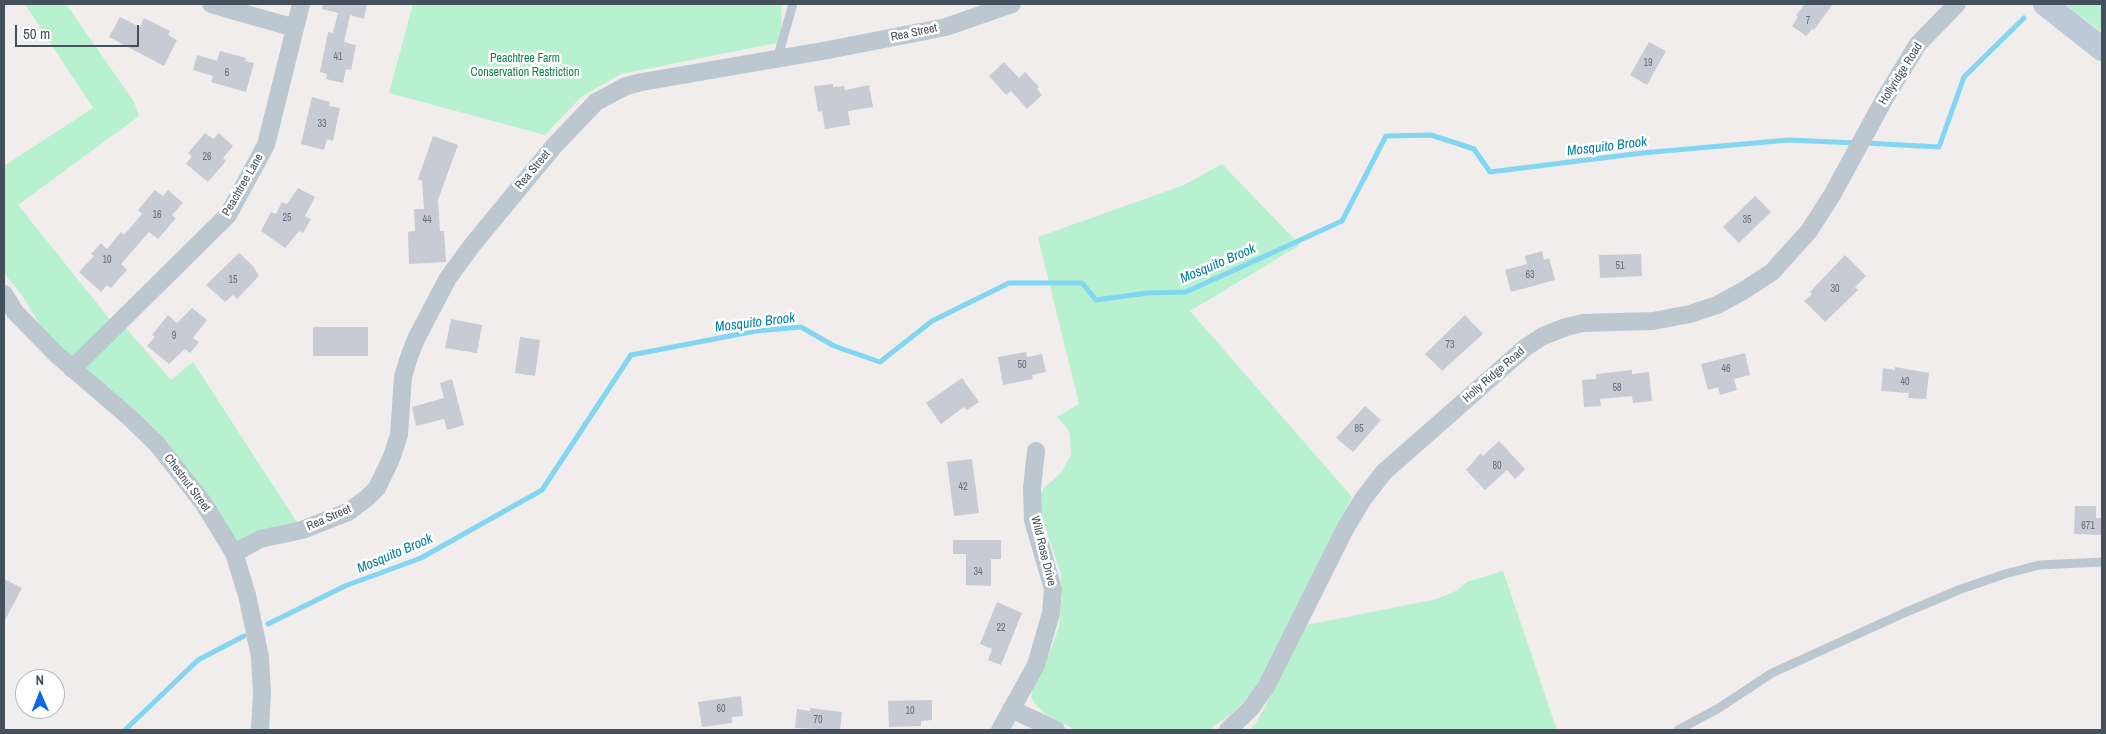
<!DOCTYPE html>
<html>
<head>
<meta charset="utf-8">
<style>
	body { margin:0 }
	#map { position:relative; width:2106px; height:734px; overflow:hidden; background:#f0edec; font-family:"Archivo Narrow",sans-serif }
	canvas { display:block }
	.frame { position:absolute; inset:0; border:5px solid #44505b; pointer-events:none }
	.north { position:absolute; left:15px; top:669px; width:50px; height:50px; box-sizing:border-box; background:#fff; border:1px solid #b4b9bd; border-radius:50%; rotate:359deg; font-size:14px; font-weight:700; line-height:20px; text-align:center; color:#44505b }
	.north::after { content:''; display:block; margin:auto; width:18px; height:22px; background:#0e67e8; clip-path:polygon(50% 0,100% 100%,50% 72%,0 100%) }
	.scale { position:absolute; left:15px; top:25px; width:124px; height:22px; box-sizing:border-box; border:2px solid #44505b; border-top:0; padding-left:6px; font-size:15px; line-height:18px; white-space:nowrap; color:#44505b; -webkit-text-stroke:4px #fff; paint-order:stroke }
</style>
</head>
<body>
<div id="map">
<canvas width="2106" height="734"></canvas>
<div class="frame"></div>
<div class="north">N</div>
<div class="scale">50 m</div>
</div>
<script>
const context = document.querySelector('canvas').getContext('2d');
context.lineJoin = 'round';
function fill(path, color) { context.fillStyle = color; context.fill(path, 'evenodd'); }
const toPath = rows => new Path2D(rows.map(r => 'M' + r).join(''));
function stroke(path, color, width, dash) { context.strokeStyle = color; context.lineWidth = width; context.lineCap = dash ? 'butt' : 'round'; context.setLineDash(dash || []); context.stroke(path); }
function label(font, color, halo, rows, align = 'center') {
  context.font = font + ' "Archivo Narrow",sans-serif'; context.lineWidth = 5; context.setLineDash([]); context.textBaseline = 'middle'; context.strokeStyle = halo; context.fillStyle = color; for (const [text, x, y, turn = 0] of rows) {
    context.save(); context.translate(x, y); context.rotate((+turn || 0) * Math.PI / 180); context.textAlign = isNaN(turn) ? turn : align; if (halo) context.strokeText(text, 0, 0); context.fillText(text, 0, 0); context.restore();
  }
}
const green = toPath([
	[25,4,66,4,134,102,139,116,18,205,112,322,72,362,40,325,24,298,4,273,4,166,93,108],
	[413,4,781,4,782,42,621,74,581,97,545,135,389,93],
	[2065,4,2102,4,2102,32],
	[1222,164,1300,245,1190,311,1352,497,1257,684,1246,699,1232,713,1209,730,1076,730,1046,715,1035,704,1031,697,1033,685,1052,647,1059,626,1062,597,1061,574,1040,512,1040,498,1043,489,1061,473,1071,455,1070,434,1066,427,1057,417,1079,404,1038,237,1184,185],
	[120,321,171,380,193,362,302,530,234,553,204,504,72,369],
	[1503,571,1557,730,1249,730,1255,724,1264,709,1307,625,1437,599,1458,590,1467,582]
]);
const stream = toPath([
	[1865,143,1939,147,1964,77,2024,18],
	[268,624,345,586,421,558,542,490,631,355,756,331,801,327,834,346,880,362,932,321,1009,283,1082,283,1096,300,1147,293,1186,292,1342,221,1386,136,1431,135,1474,149,1490,172,1642,153,1789,140,1856,143],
	[125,730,198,660,244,636]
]);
const building = toPath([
	[323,4,367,4,364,19,350,15,344,42,356,45,351,70,346,69,343,83,326,79,327,74,320,72,328,32,333,33,338,13,322,9],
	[1805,4,1833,4,1814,30,1812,29,1806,36,1792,26,1798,17,1796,15],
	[120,17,140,27,144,18,170,31,168,35,177,40,164,66,109,37],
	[1649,42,1666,51,1647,85,1630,75],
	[220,51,246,58,245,61,254,63,246,92,211,82,213,76,193,70,197,55,217,61],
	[1004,62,1019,78,1025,72,1039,87,1037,89,1042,95,1027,109,1011,91,1006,95,989,76],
	[833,84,833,87,844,86,845,90,869,85,873,107,848,111,850,125,825,129,822,111,818,112,814,86],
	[312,97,330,102,329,106,340,108,333,141,327,139,324,150,301,144],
	[205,133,213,139,219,133,233,146,223,158,226,161,208,182,186,164,192,156,188,153],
	[433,136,458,145,438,200,440,231,444,231,446,262,409,264,408,232,415,231,414,209,424,209,422,181,418,179],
	[298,188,315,197,305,216,311,219,303,233,299,231,285,248,261,231,271,212,276,214,282,202,287,204],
	[155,190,163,196,168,190,183,203,172,215,176,218,158,239,149,232,121,264,127,270,111,288,107,285,101,292,79,272,94,256,91,254,101,243,107,249,121,232,124,235,142,214,138,210],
	[1755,196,1771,212,1739,243,1723,227],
	[1542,251,1544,260,1549,258,1555,280,1511,292,1505,270,1527,264,1525,256],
	[239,253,253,266,259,276,237,299,233,295,225,302,206,285],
	[1641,254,1642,276,1600,278,1599,255],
	[1845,255,1866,276,1855,287,1858,290,1825,322,1804,301,1812,294,1810,292],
	[192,308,207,320,193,338,199,342,190,353,185,349,169,364,147,346,155,337,152,335,168,315,177,323],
	[1465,315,1483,334,1442,371,1425,354],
	[451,319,482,325,477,353,445,348],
	[313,327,368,327,368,356,313,356],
	[520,337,540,340,535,376,515,373],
	[1026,352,1027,357,1042,354,1046,372,1032,375,1033,379,1003,385,998,357],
	[1745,353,1750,375,1734,379,1737,390,1720,395,1718,387,1708,390,1701,364],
	[1895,367,1929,373,1926,399,1908,398,1909,393,1881,391,1883,368,1895,370],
	[1632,370,1632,374,1649,372,1652,401,1633,403,1632,396,1600,399,1601,406,1584,407,1582,380,1596,379,1596,374],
	[962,378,979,402,967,410,964,407,941,424,926,403],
	[452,379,464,425,447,430,444,419,416,426,412,407,444,398,440,383],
	[1365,406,1381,420,1353,452,1336,438],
	[1499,441,1525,469,1515,479,1507,470,1485,490,1466,470,1481,453,1483,456],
	[972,459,979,513,954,516,947,462],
	[2075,506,2096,506,2096,518,2102,518,2102,535,2074,534],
	[953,540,1001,540,1001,559,991,559,991,586,966,585,966,554,953,554],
	[4,579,22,588,4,622],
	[997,602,1022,613,1001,665,988,660,992,649,980,644],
	[741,696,743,716,732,717,732,723,702,727,698,702],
	[932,700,932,720,921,721,921,726,889,727,888,701],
	[810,708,842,712,840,730,795,728,797,709,810,711]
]);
const lane = toPath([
	[777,59,793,4],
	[1678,730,1719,708,1772,673,1904,613,1961,589,2005,574,2039,565,2102,562]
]);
const street = toPath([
	[211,4,295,28],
	[4,294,15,312,57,355,129,417,157,444,204,504,234,553,247,595,260,657,262,693,260,730],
	[72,369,228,215,266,145,301,4],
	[234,553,260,539,302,530,348,512,367,498,377,488,391,459,399,435,403,377,409,357,416,339,448,278,473,244,554,146,596,102,626,86,642,82,828,50,946,27,1012,4],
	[1011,709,1056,730],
	[1000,730,1036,665,1051,613,1053,589,1033,520,1032,488,1036,451],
	[1228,730,1251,708,1266,687,1345,529,1363,499,1384,472,1526,347,1543,336,1566,327,1583,323,1653,321,1690,314,1717,305,1743,291,1772,272,1809,231,1832,195,1885,98,1918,44,1957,4]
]);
const secondary = toPath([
	[2045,4,2102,49]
]);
const numberNames = [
	["7",1808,21],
	["41",338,57],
	["19",1648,63],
	["6",227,73],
	["33",322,124],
	["26",207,157],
	["16",157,215],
	["25",287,218],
	["44",427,220],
	["35",1747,220],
	["10",107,260],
	["51",1620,266],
	["63",1530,275],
	["15",233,280],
	["30",1835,289],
	["9",174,336],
	["73",1450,345],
	["50",1022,365],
	["46",1726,369],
	["40",1905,382],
	["58",1617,388],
	["85",1359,429],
	["80",1497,466],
	["42",963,487],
	["671",2088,526],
	["34",978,572],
	["22",1001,628],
	["60",721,709],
	["10",910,711],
	["70",818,720]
];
const streetNames = [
	["Rea Street",914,33,-12],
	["Hollyridge Road",1901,74,-58],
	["Rea Street",533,170,-50],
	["Peachtree Lane",243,185,-60],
	["Holly Ridge Road",1494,375,-41],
	["Chestnut Street",187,483,53],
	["Rea Street",329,518,-24],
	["Wild Rose Drive",1043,551,76]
];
const parkNames = [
	["Peachtree Farm",525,59],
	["Conservation Restriction",525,73]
];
const waterNames = [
	["Mosquito Brook",1607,147,-7],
	["Mosquito Brook",1218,264,-23],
	["Mosquito Brook",755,323,-7],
	["Mosquito Brook",395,554,-23]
];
fill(green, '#b7f1cf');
stroke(stream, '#82d6f1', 5);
fill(building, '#c8cbd3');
stroke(lane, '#bcc7d0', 9);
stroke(street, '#bcc7d0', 18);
stroke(secondary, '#bec9d7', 24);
label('10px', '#656f79', null, numberNames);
label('12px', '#44505b', '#fff', streetNames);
label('12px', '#11804c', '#fff', parkNames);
label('italic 14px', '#0580a6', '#fff', waterNames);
</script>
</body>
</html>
